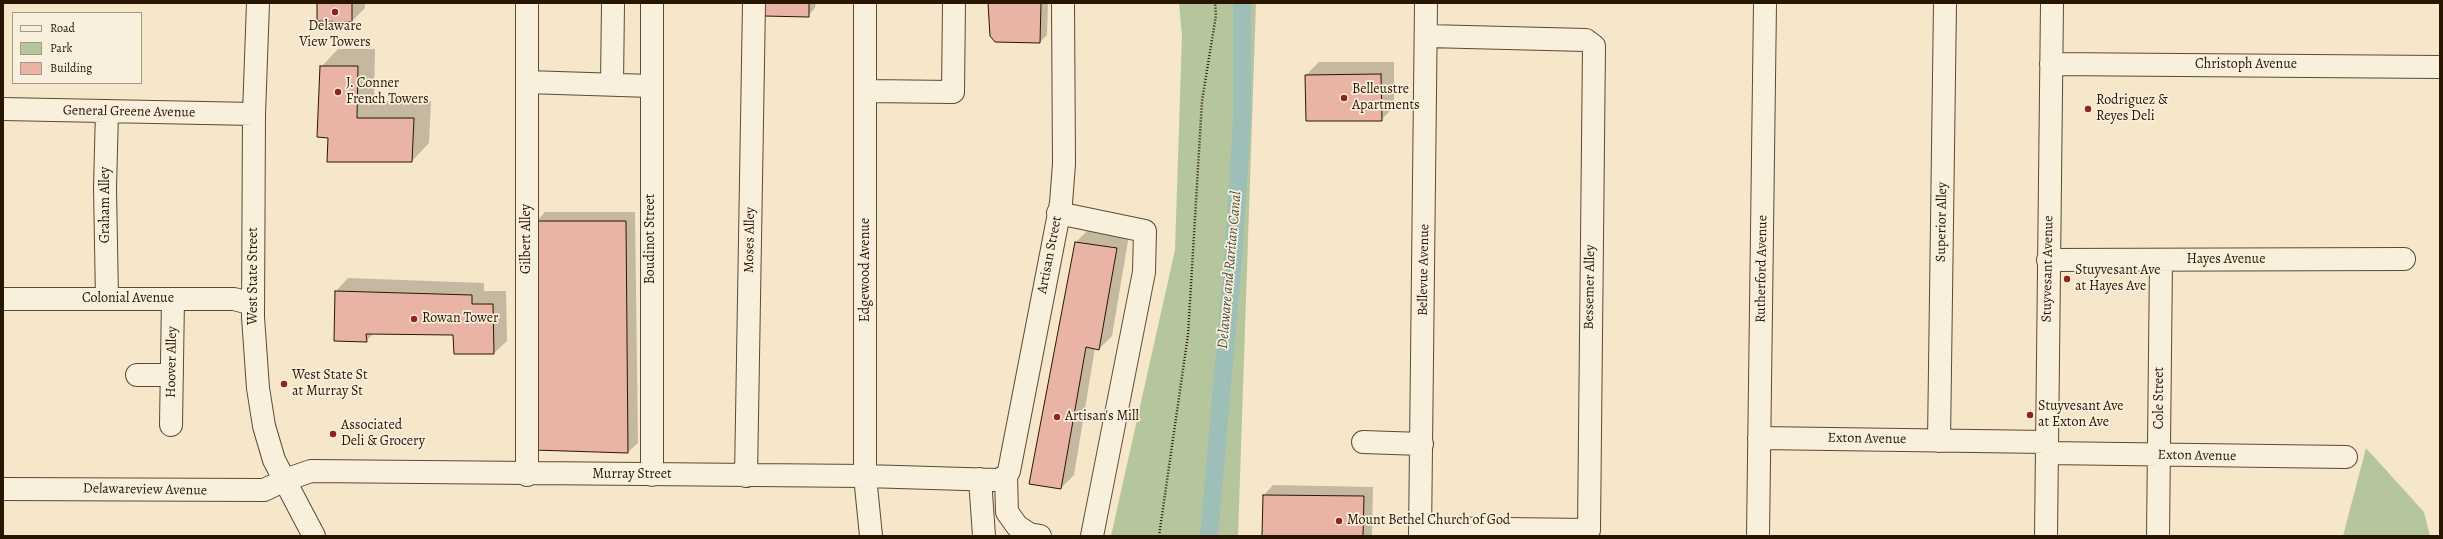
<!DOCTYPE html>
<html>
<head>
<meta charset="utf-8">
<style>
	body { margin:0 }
	#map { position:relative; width:2443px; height:539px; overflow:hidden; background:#f6e6ca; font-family:Alegreya,serif }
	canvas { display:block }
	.frame { position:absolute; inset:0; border:4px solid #291601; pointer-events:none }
	.legend { position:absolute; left:12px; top:12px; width:130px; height:72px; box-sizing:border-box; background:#f9efdd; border:1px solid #a69885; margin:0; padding:5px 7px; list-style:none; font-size:12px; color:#291601 }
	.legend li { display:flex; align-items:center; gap:8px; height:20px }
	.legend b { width:20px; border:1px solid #a69885 }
</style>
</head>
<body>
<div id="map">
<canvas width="2443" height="539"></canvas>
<div class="frame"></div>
<ul class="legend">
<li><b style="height:5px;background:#f9efdd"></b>Road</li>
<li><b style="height:11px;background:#b6c69c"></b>Park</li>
<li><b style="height:11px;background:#e9b4a5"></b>Building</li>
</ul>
</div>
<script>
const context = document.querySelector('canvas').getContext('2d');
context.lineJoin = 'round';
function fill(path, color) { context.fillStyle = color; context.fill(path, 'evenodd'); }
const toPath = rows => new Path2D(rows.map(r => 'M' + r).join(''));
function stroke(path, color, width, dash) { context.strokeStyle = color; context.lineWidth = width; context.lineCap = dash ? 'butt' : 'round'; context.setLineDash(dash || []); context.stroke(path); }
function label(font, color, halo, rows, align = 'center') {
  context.font = font + ' Alegreya,serif'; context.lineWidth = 3.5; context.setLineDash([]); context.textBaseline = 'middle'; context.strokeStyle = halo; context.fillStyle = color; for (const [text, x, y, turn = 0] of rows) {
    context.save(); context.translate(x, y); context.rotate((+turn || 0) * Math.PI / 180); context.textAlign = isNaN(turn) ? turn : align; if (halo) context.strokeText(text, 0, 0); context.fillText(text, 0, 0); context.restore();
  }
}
const green = toPath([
	[1179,3,1256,3,1238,536,1111,536,1175,250,1182,36],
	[2366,448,2424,512,2430,536,2343,536]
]);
const shadow = toPath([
	[318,3,365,3,365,8,352,21],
	[766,3,816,3,815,8,808,16],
	[990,3,1048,3,1047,35,1040,42],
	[338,49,375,49,374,101,431,101,429,143,412,161,329,137,321,67],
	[1319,62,1394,62,1394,107,1381,120,1306,75],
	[545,212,635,212,638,443,628,452,535,449,536,222],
	[1089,229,1129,235,1112,336,1099,349,1095,348,1074,475,1061,488,1030,484,1076,242],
	[348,278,484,283,484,291,506,291,507,341,494,353,454,334,374,333,366,341,336,291],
	[1273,485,1373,487,1372,536,1263,536,1264,495]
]);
const canal = toPath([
	[1209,536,1233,259,1242,121,1242,3]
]);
const building = toPath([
	[317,3,352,3,352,22,317,21,317,3],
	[765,3,809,3,809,17,764,16,765,3],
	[988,3,1041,3,1040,43,995,42,990,36,988,3],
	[320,66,358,66,357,118,414,118,412,162,327,162,328,138,317,137,320,66],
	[1381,74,1382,121,1306,121,1305,75,1381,74],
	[535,221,626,221,628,453,534,450,535,221],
	[1075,242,1117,248,1099,350,1086,347,1061,489,1029,484,1075,242],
	[335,291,472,295,472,304,493,304,494,354,454,354,453,335,366,334,367,342,334,341,335,291],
	[1263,495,1364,496,1363,536,1262,536,1263,495]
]);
const path = toPath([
	[1159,536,1188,335,1202,101,1216,15,1215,3]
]);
const minor = toPath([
	[258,3,254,114,253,317,258,388,264,426,274,460,314,536],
	[527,3,527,475],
	[652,3,652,475],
	[865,3,865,476,871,536],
	[2051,64,2440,67],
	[527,82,651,86],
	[612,84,613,3],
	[867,91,953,92,954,3],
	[3,109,254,114],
	[1058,213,1145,231,1144,272,1092,536],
	[2048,260,2404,259],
	[3,299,234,299,253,304],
	[107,299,105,188,107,111],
	[137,375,172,375],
	[171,425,173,299],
	[1759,438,2047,442],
	[1939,441,1945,3],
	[1363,442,1422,444],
	[2047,453,2346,457],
	[746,476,754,3],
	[1006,476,1007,512,1017,526,1029,534,1040,536],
	[980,479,984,536],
	[3,489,264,490,285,480,311,471,865,476,998,480,1006,476,1009,471,1061,203,1064,164,1063,3],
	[1421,528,1589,530,1594,46,1586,40,1427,36],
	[1420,536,1426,3],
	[1758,536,1765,3],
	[2046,536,2052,3],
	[2158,536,2161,261]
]);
const markers = [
	[335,12,4,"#8f2418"],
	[338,92,4,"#8f2418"],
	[1344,98,4,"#8f2418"],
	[2088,109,4,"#8f2418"],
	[2067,279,4,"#8f2418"],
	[414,319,4,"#8f2418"],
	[284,384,4,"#8f2418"],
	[2030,415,4,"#8f2418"],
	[1057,417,4,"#8f2418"],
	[333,434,4,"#8f2418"],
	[1339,521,4,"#8f2418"]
];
const poiNames = [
	["Delaware",335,27,"center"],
	["View Towers",335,43,"center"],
	["J. Conner",346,84],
	["French Towers",346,100],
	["Belleustre",1352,90],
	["Apartments",1352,106],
	["Rodriguez &",2096,101],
	["Reyes Deli",2096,117],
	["Stuyvesant Ave",2075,271],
	["at Hayes Ave",2075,287],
	["Rowan Tower",422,319],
	["West State St",292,376],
	["at Murray St",292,392],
	["Stuyvesant Ave",2038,407],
	["at Exton Ave",2038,423],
	["Artisan's Mill",1065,417],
	["Associated",341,426],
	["Deli & Grocery",341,442],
	["Mount Bethel Church of God",1347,521]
];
const streetNames = [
	["Christoph Avenue",2246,65],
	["General Greene Avenue",129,112,1],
	["Graham Alley",106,205,-90],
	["Superior Alley",1942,222,-89],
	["Gilbert Alley",527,239,-90],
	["Boudinot Street",651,239,-90],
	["Moses Alley",750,240,-89],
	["Artisan Street",1050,255,-79],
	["Hayes Avenue",2226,260],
	["Rutherford Avenue",1762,269,-89],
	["Stuyvesant Avenue",2048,269,-89],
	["Edgewood Avenue",866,270,-90],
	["Bellevue Avenue",1424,270,-89],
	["West State Street",254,276,-90],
	["Bessemer Alley",1590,287,-89],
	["Colonial Avenue",128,299],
	["Hoover Alley",172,362,-89],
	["Cole Street",2160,398,-90],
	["Exton Avenue",1867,439,1],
	["Exton Avenue",2197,456,1],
	["Murray Street",632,475],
	["Delawareview Avenue",145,490,1]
];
const waterNames = [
	["Delaware and Raritan Canal",1230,270,-85]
];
fill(green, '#b6c69c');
fill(shadow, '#0003');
stroke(canal, '#9dbfb7', 18);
fill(building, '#e9b4a5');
stroke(building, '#291601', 1);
stroke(minor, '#5c4a33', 24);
stroke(path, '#291601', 2.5, [1, 2]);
stroke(minor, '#f9efdd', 22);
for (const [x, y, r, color] of markers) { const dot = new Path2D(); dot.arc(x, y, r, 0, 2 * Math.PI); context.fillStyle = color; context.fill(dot); stroke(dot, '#f9efdd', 1.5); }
label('14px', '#291601', '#f9efdd', poiNames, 'left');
label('14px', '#291601', '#f9efdd', streetNames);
label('italic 15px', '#525141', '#f9efdd', waterNames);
</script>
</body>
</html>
